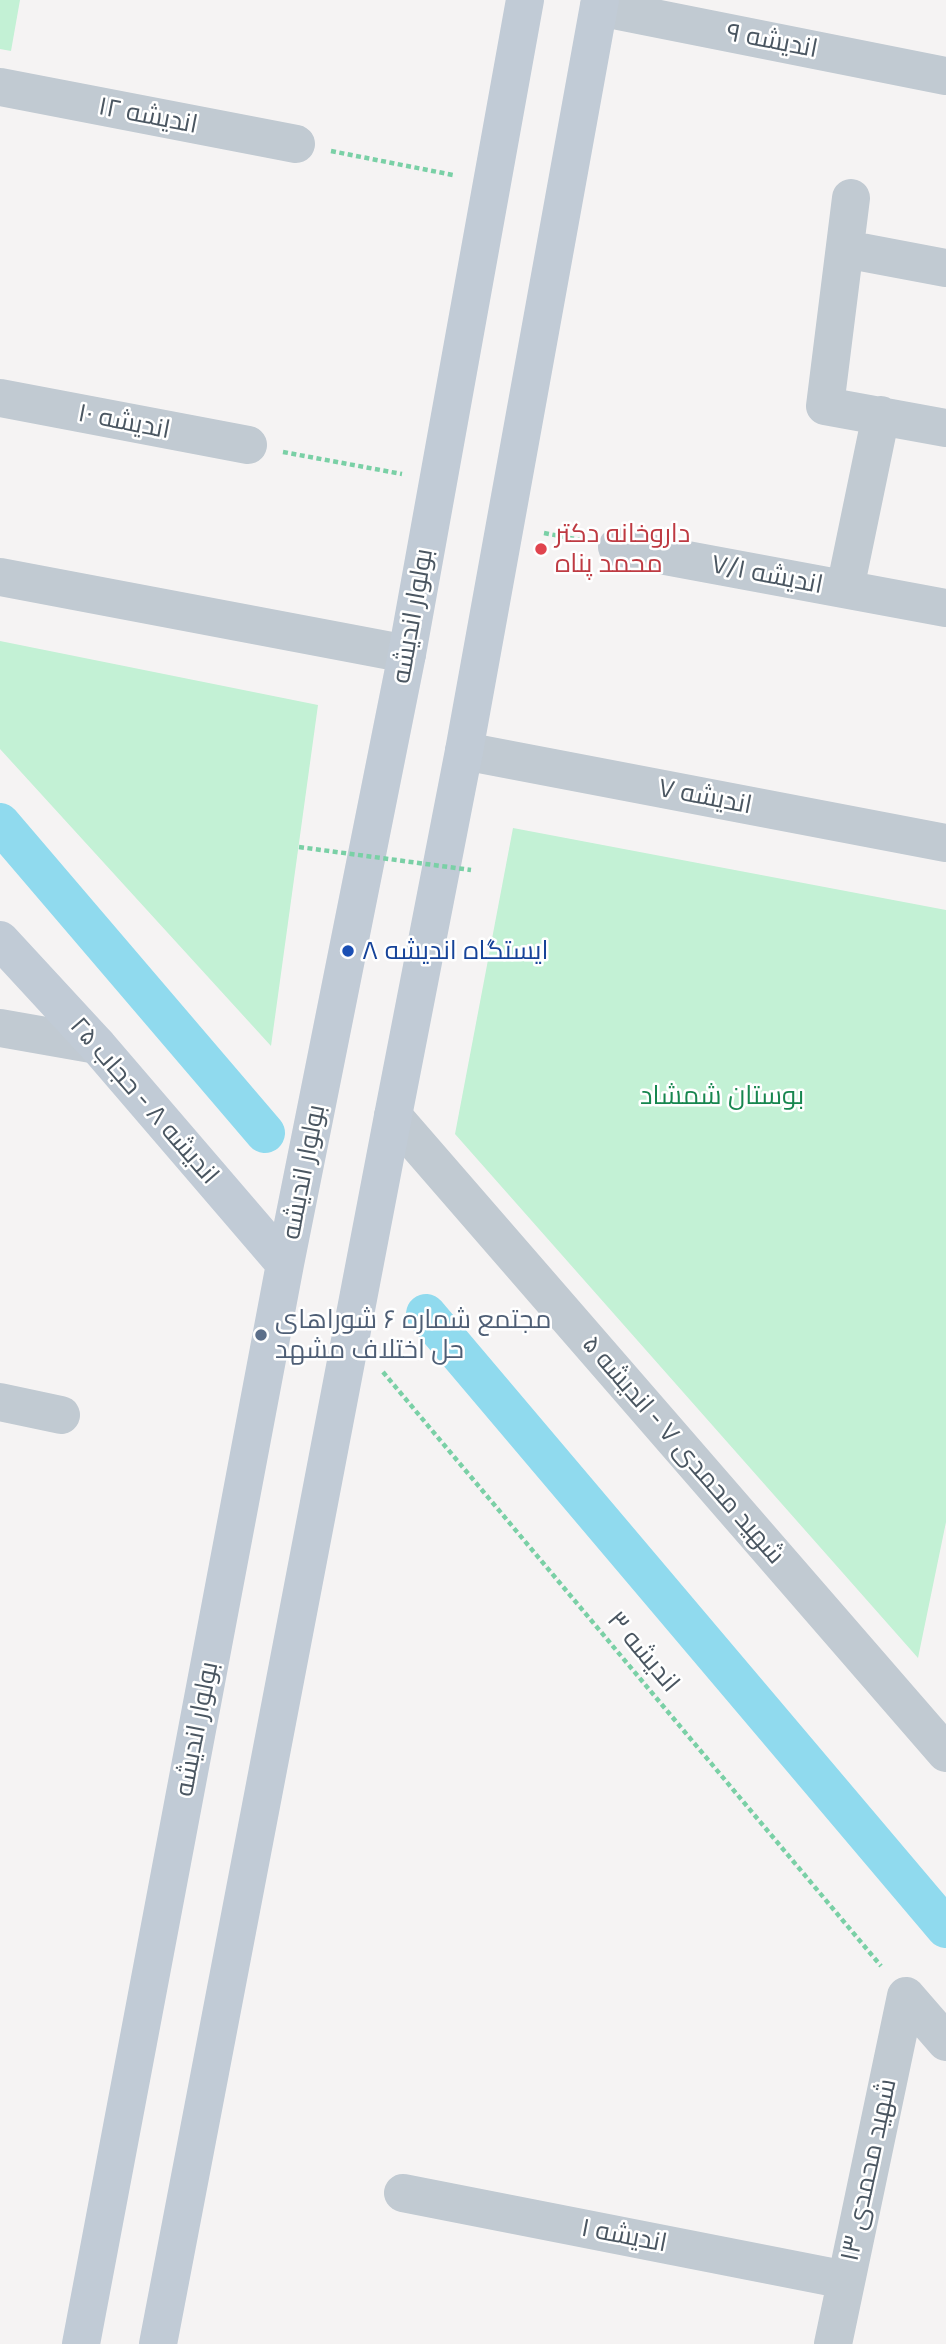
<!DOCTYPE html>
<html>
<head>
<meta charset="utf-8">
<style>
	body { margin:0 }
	canvas { display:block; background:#f5f3f3 }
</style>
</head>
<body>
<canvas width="946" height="2344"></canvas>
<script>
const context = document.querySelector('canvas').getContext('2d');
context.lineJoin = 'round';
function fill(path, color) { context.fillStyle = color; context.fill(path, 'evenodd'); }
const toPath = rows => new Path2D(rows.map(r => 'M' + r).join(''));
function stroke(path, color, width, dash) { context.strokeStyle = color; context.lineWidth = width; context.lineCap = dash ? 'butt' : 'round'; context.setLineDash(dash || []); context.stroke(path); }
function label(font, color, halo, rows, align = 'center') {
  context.font = font + ' Figtree,Cairo,sans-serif'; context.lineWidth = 5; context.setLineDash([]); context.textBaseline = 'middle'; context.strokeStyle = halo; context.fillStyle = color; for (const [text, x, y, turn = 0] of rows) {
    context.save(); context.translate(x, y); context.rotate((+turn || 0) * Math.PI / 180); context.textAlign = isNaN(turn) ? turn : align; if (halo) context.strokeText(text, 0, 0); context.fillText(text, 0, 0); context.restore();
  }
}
const green = toPath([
	[0,0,20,0,11,51,0,49],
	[0,641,318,705,271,1046,0,749],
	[513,828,946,910,946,1522,918,1658,455,1134]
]);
const canal = toPath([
	[0,823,265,1133],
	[426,1314,946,1928]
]);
const path = toPath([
	[331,151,453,175],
	[283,452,402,474],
	[544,533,580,540],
	[383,1372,881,1966]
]);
const street = toPath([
	[599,7,946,76],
	[0,87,296,144],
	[851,198,825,406,946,428],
	[845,249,946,268],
	[0,398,248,445],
	[617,547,946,608],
	[0,577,407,654],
	[845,589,881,415],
	[464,751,946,843],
	[0,1028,97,1045],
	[393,1116,946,1753],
	[0,1402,61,1415],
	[906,1996,946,2042],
	[403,2193,846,2280],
	[833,2344,906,1996]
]);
const secondary = toPath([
	[0,940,97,1045,285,1264],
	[81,2344,285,1264,407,654,525,0],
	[158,2344,393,1116,464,751,600,0]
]);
const pathBridge = toPath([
	[299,847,471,870]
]);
const markers = [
	[541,549,7,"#e0444e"],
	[348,951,7,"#1a4fb4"],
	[261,1335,7,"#5c6f8a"]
];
const streetNames = [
	["اندیشه ۹",772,41,11],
	["اندیشه ۱۲",148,116,11],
	["اندیشه ۱۰",124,422,11],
	["اندیشه ۷/۱",767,575,11],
	["بولوار اندیشه",413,616,-80],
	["اندیشه ۷",705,797,11],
	["اندیشه ۸ - حجاب ۲۵",144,1101,49],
	["بولوار اندیشه",304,1172,-79],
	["شهید محمدی ۷ - اندیشه ۵",683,1450,49],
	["اندیشه ۳",643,1652,50],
	["بولوار اندیشه",197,1729,-79],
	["شهید محمدی ۱۳",869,2170,-78],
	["اندیشه ۱",624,2236,11]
];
const healthNames = [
	["داروخانه دکتر",555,534],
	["محمد پناه",555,564]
];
const transitNames = [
	["ایستگاه اندیشه ۸",362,951]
];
const parkNames = [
	["بوستان شمشاد",722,1096]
];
const serviceNames = [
	["مجتمع شماره ۶ شوراهای",275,1320],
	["حل اختلاف مشهد",275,1350]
];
fill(green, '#c3f1d5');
stroke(canal, '#90daee', 40);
stroke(path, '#7ad0a6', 4.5, [5, 3.5]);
stroke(street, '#c1cad2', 38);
stroke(secondary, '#c1cbd6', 38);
stroke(pathBridge, '#7ad0a6', 4.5, [5, 3.5]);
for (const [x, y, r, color] of markers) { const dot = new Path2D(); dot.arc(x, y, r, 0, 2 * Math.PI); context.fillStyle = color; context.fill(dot); stroke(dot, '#fff', 2.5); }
label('26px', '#4a5661', '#fff', streetNames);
label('26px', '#be3a42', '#fff', healthNames, 'left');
label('26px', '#164399', '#fff', transitNames, 'left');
label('26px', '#17864f', '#fff', parkNames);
label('26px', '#4e5e75', '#fff', serviceNames, 'left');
</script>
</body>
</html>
